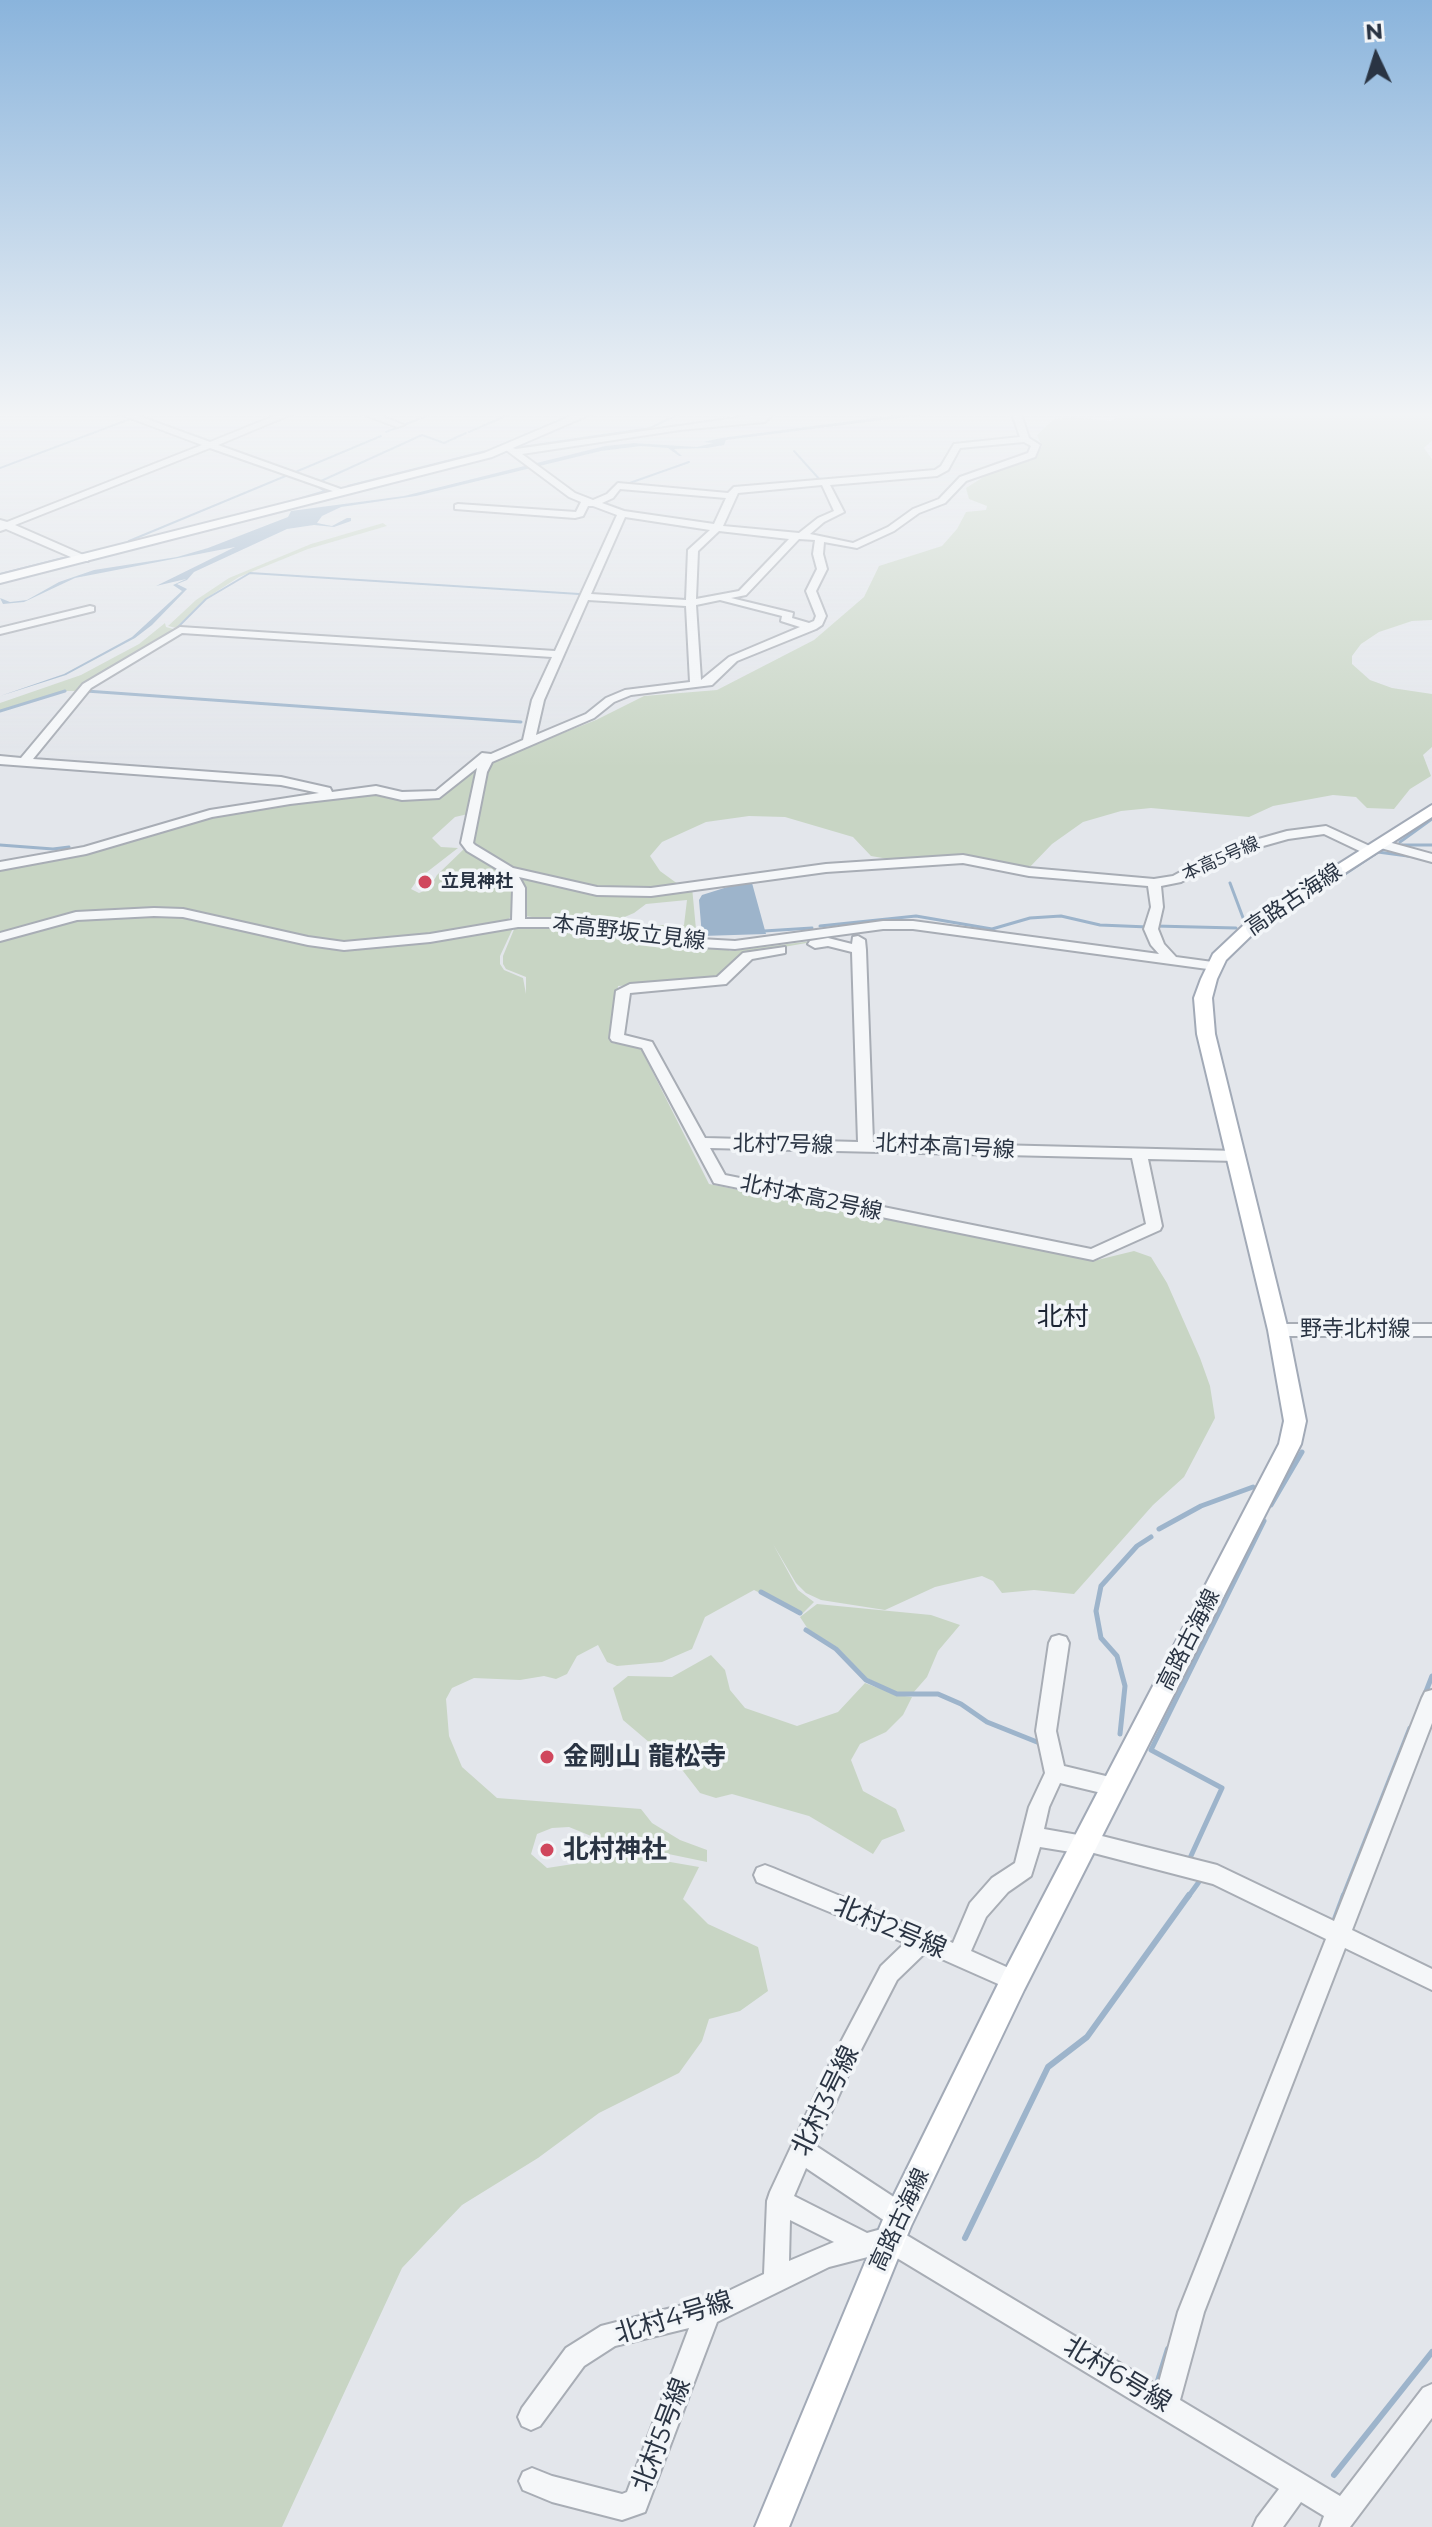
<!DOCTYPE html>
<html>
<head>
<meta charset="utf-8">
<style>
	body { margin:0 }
	#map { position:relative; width:1432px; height:2527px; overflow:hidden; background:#e3e6eb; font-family:Montserrat,sans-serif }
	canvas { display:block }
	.north { position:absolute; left:1336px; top:16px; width:80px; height:80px; -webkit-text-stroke:6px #f2f5f8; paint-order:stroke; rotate:356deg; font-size:22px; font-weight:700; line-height:32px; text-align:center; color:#2a3443 }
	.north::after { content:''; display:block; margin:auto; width:28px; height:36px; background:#2a3443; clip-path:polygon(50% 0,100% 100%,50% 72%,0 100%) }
</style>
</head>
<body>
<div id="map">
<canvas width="1432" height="2527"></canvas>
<div class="north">N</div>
</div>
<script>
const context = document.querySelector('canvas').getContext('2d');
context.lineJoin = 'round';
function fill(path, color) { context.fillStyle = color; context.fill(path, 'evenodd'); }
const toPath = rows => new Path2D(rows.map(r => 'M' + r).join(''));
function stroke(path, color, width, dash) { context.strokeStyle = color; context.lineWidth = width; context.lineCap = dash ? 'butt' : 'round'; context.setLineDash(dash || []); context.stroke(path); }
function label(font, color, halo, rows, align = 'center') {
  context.font = font + ' Montserrat,"Noto Sans JP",sans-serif'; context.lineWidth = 7; context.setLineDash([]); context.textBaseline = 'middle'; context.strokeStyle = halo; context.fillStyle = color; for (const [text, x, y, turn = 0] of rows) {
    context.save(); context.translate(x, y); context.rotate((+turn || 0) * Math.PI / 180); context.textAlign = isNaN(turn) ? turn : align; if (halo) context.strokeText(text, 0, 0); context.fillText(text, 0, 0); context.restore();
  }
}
const green = toPath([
	[1116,414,1432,414,1432,441,1424,448,1432,459,1432,620,1412,621,1379,632,1361,644,1352,656,1352,664,1370,680,1392,688,1432,694,1432,747,1423,755,1431,776,1410,789,1394,809,1367,808,1356,797,1333,795,1273,806,1249,817,1151,808,1121,811,1083,822,1052,844,1027,870,982,860,900,861,871,856,853,837,785,817,749,816,706,822,662,842,650,856,660,871,682,887,613,891,515,872,474,846,473,831,486,777,494,760,596,720,644,696,717,690,814,640,864,597,879,566,942,546,957,529,966,512,986,510,987,506,969,499,966,488,985,476,1032,459,1042,446,1037,435,1054,419,1073,417,1111,421,1118,417],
	[383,523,387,526,308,549,239,577,205,599,176,628,168,626,196,600,229,578,311,544],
	[165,623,166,627,177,630,157,644,114,665,78,691,63,691,0,711,0,703,81,675,139,644],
	[501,750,492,754,468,814,455,817,432,838,441,847,458,848,418,879,411,889,419,893,429,889,437,875,465,848,500,869,511,880,494,880,512,882,514,914,507,920,449,933,372,942,328,942,224,919,94,911,62,916,0,933,0,867,211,815,367,792,442,794,484,758,492,753],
	[513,873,597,892,692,887,697,940,649,934,634,929,643,925,684,925,687,900,646,904,634,913,601,927,525,916],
	[118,917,187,918,332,950,394,946,513,928,500,956,500,964,504,970,523,978,526,994,526,977,506,969,503,964,503,956,515,927,556,926,687,945,724,947,730,951,829,939,744,954,714,980,618,986,612,1043,640,1047,709,1184,1093,1261,1134,1251,1151,1257,1167,1283,1200,1358,1210,1386,1215,1418,1184,1477,1153,1505,1074,1594,1034,1590,1002,1593,993,1581,982,1576,935,1587,885,1610,821,1600,806,1593,796,1583,773,1544,798,1590,814,1602,802,1614,754,1590,705,1617,692,1649,662,1662,617,1666,607,1662,598,1645,577,1656,567,1674,556,1679,544,1676,520,1680,474,1678,452,1688,446,1699,449,1736,462,1767,497,1798,641,1809,652,1823,680,1840,707,1850,707,1862,601,1840,569,1827,552,1828,537,1834,531,1854,547,1868,580,1863,601,1850,699,1867,683,1899,708,1924,758,1947,768,1991,740,2011,709,2019,702,2041,679,2073,599,2113,538,2158,462,2205,402,2268,282,2527,0,2527,0,940,72,920],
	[817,1604,931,1615,960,1625,938,1651,927,1677,913,1693,896,1692,867,1678,838,1648,808,1629,800,1617],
	[711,1655,725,1670,730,1690,745,1708,797,1726,838,1712,865,1683,897,1695,912,1697,903,1715,886,1732,860,1744,851,1760,863,1791,896,1809,905,1831,882,1840,873,1854,809,1816,732,1794,716,1798,700,1793,683,1771,623,1720,613,1688,628,1676,672,1677]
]);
const water = toPath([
	[905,414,929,414,726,440,724,445,707,448,674,449,682,456,679,456,668,448,641,446,601,451,416,496,341,507,322,516,317,523,332,526,347,518,351,518,351,521,334,527,314,525,287,529,194,572,187,580,177,584,187,589,152,625,135,638,66,675,0,696,64,674,132,637,182,591,173,585,186,579,156,586,235,547,75,578,24,602,3,604,0,598,10,602,27,600,59,582,94,570,177,557,208,548,288,517,291,511,404,496,605,446,634,443,697,447,713,443,703,442,721,438],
	[752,883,766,934,702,936,699,900,702,895,737,884]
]);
const streamFar3 = toPath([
	[422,418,430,414],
	[386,432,419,419],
	[469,432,510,414],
	[522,447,650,428,679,414],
	[794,451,821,481],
	[0,468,130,419],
	[293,473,381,436],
	[321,481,422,435,444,443,466,433],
	[624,485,689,462],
	[348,486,486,451],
	[282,504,325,491,313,484],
	[129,541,288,475],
	[0,574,63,558],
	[177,628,206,599,250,573,579,594],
	[104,671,134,654]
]);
const streamFar2 = toPath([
	[90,680,108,669],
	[86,691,521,722],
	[0,711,65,691],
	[1400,842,1432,819],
	[0,845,53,849,69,847],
	[1402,845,1432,845],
	[1230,883,1245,923],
	[1300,904,1378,852,1415,857],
	[820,926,916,916,992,929,1030,918,1061,916,1100,925,1148,927],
	[1155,926,1236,928],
	[1263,927,1297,906],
	[764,931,812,928]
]);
const streamFar1 = toPath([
	[1271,1505,1302,1452],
	[1159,1529,1201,1506,1253,1487],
	[761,1592,800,1613],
	[806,1630,836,1649,866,1680,897,1694,938,1694,961,1704,987,1722,1042,1744],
	[1425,1694,1432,1676],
	[1120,1734,1125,1686,1117,1656,1101,1638,1096,1611,1101,1586,1137,1546,1151,1537],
	[1190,1858,1222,1788,1151,1750,1264,1521],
	[1188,1897,1201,1879],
	[1343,1897,1410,1728]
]);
const stream = toPath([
	[1335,1919,1344,1895],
	[965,2238,1048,2067,1087,2037,1189,1895],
	[1158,2381,1168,2349],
	[1334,2475,1432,2352]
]);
const minor = toPath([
	[119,414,133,414,210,442,279,414,292,414,218,445,349,492,341,494,210,448,15,525,88,557,88,561,80,561,6,529,0,531,0,520,7,522,202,445,119,414],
	[362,414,376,414,404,425,397,427,362,414],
	[764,414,773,414,765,422,680,430,522,454,575,493,593,500,607,494,618,483,728,493,734,487,935,470,941,466,954,444,1020,437,1012,414,1021,414,1029,438,1040,445,1035,457,966,481,945,503,919,513,894,531,857,548,824,542,823,554,827,569,816,591,826,616,822,625,816,629,737,661,712,685,631,695,614,702,594,718,492,762,487,772,473,843,475,845,513,868,597,887,651,888,826,864,963,855,1029,868,1154,879,1173,876,1204,859,1241,844,1287,831,1326,826,1374,848,1374,854,1366,854,1324,834,1288,839,1249,850,1212,865,1181,882,1161,886,1163,907,1158,929,1164,944,1176,957,1220,963,1220,969,1215,970,913,929,883,929,735,949,700,947,566,927,518,927,430,942,344,950,308,945,183,917,154,916,77,920,0,941,0,933,76,912,154,908,183,909,308,937,344,942,430,934,512,920,513,888,504,873,467,851,461,843,477,768,439,798,402,800,376,794,290,804,212,817,86,854,0,870,0,862,84,847,210,810,319,793,281,785,0,764,0,756,21,758,83,684,180,627,555,651,617,515,593,506,588,506,583,516,575,518,455,509,455,505,458,504,576,512,581,502,569,497,506,450,506,446,516,449,764,414],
	[1024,442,1031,446,1028,453,960,477,939,499,913,509,888,527,853,543,810,534,824,522,844,512,830,485,937,476,948,470,960,448,1024,442],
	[822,485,834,511,818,518,799,533,723,526,738,493,822,485],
	[620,489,726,498,714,524,624,511,602,503,613,498,620,489],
	[625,517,710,530,688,550,686,600,591,594,625,517],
	[719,531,789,539,739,591,696,599,698,551,719,531],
	[799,539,815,540,813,554,817,569,806,591,816,616,814,621,809,623,792,618,793,613,731,598,746,595,799,539],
	[588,600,686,606,690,682,625,690,606,698,586,714,536,735,544,700,588,600],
	[720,600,782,616,781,621,800,627,729,657,701,680,696,605,720,600],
	[182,633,552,657,532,700,523,740,491,754,482,753,436,791,402,792,376,786,332,792,330,788,281,777,33,759,91,688,182,633],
	[963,863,1029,876,1148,886,1151,907,1144,929,1151,945,1159,954,913,921,883,921,735,941,700,939,566,919,525,919,525,888,519,877,597,895,651,896,826,872,963,863],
	[90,606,94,607,94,611,0,634,0,628,90,606],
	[1381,840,1432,854,1432,862,1377,847,1375,844,1381,840],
	[858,936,865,940,866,950,873,1142,1237,1151,1245,1156,1237,1161,1148,1159,1162,1226,1160,1230,1093,1260,714,1183,642,1048,612,1041,610,1038,616,991,630,984,717,977,743,953,785,947,785,953,752,959,726,984,630,993,624,1035,652,1042,705,1138,858,1142,852,952,828,946,815,948,808,944,810,941,828,938,852,944,853,937,858,936],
	[710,1148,1132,1158,1146,1224,1091,1249,725,1175,710,1148],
	[1278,1324,1432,1324,1432,1336,1278,1336,1270,1330,1278,1324],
	[1059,1635,1066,1637,1069,1643,1056,1731,1064,1766,1114,1778,1121,1781,1124,1787,1121,1793,1114,1796,1060,1783,1049,1807,1044,1829,1078,1835,1086,1832,1217,1865,1334,1921,1422,1698,1425,1692,1432,1690,1432,1723,1352,1930,1432,1969,1432,1990,1345,1948,1204,2312,1180,2400,1340,2496,1423,2388,1432,2384,1432,2418,1350,2527,1320,2527,1324,2516,1301,2502,1283,2527,1253,2527,1257,2518,1279,2489,887,2252,829,2267,717,2322,645,2512,622,2520,552,2502,523,2490,519,2481,523,2472,532,2468,552,2476,622,2494,627,2492,689,2328,615,2346,584,2366,540,2426,531,2430,522,2426,518,2417,522,2408,566,2348,601,2326,718,2296,764,2274,767,2201,770,2192,833,2057,881,1966,905,1943,757,1882,754,1875,757,1868,765,1865,773,1868,953,1943,970,1903,992,1878,1015,1863,1029,1807,1045,1773,1036,1731,1049,1643,1052,1637,1059,1635],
	[1040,1847,1083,1854,1090,1852,1213,1884,1326,1939,1178,2312,1158,2386,898,2230,889,2227,867,2233,794,2196,806,2168,891,2225,900,2228,909,2225,912,2216,909,2207,816,2146,849,2073,897,1980,926,1952,1014,1991,1022,1988,1025,1981,1022,1974,971,1951,986,1917,1008,1892,1031,1876,1040,1847],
	[790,2220,834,2242,789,2261,790,2220]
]);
const major = toPath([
	[576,414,591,414,492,457,0,583,0,575,484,453,576,414],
	[1432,805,1432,817,1259,928,1226,960,1217,979,1212,998,1215,1034,1288,1330,1306,1421,1301,1444,1024,1990,911,2226,789,2527,755,2527,889,2205,1004,1972,1279,1444,1284,1421,1268,1330,1197,1034,1194,998,1201,979,1213,954,1247,922,1432,805]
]);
const markers = [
	[425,882,8,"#d0475d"],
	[547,1757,8,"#d0475d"],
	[547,1850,8,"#d0475d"]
];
const farStreetnames = [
	["本高5号線",1221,859,-24]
];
const farPoinames = [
	["立見神社",441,882]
];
const streetNames = [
	["高路古海線",1294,900,-34],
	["本高野坂立見線",629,933,7],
	["北村7号線",783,1145,1],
	["北村本高1号線",945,1147,3],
	["北村本高2号線",811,1198,12],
	["野寺北村線",1355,1330],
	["高路古海線",1189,1640,-63],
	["高路古海線",900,2220,-65]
];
const quarterNames = [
	["北村",1063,1317]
];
const nearPoinames = [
	["金剛山 龍松寺",563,1757],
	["北村神社",563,1850]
];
const nearStreetnames = [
	["北村2号線",890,1928,23],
	["北村3号線",826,2101,-64],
	["北村4号線",674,2318,-17],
	["北村6号線",1117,2375,31],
	["北村5号線",662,2435,-69]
];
fill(green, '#c8d5c4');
fill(water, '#9db4cb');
stroke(streamFar3, '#9db4cb', 2);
stroke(streamFar2, '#9db4cb', 3);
stroke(streamFar1, '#9db4cb', 5);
stroke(stream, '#9db4cb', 6);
stroke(minor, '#a8adb5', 4);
stroke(major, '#a2aab7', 4);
fill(minor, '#f5f7f9');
fill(major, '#fff');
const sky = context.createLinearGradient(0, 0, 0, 768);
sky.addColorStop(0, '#8ab4dc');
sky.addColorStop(0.54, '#f2f4f6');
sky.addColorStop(1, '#f2f4f600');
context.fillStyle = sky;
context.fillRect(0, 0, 1432, 768);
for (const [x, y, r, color] of markers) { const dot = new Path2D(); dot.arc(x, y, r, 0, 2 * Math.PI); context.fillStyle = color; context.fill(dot); stroke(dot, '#f2f5f8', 3); }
label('18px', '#2a3443', '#f2f5f8', farStreetnames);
label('bold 18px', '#2a3443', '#f2f5f8', farPoinames, 'left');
label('22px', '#2a3443', '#f2f5f8', streetNames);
label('26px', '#1c2534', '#f2f5f8', quarterNames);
label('bold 26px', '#2a3443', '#f2f5f8', nearPoinames, 'left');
label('26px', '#2a3443', '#f2f5f8', nearStreetnames);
</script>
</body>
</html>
